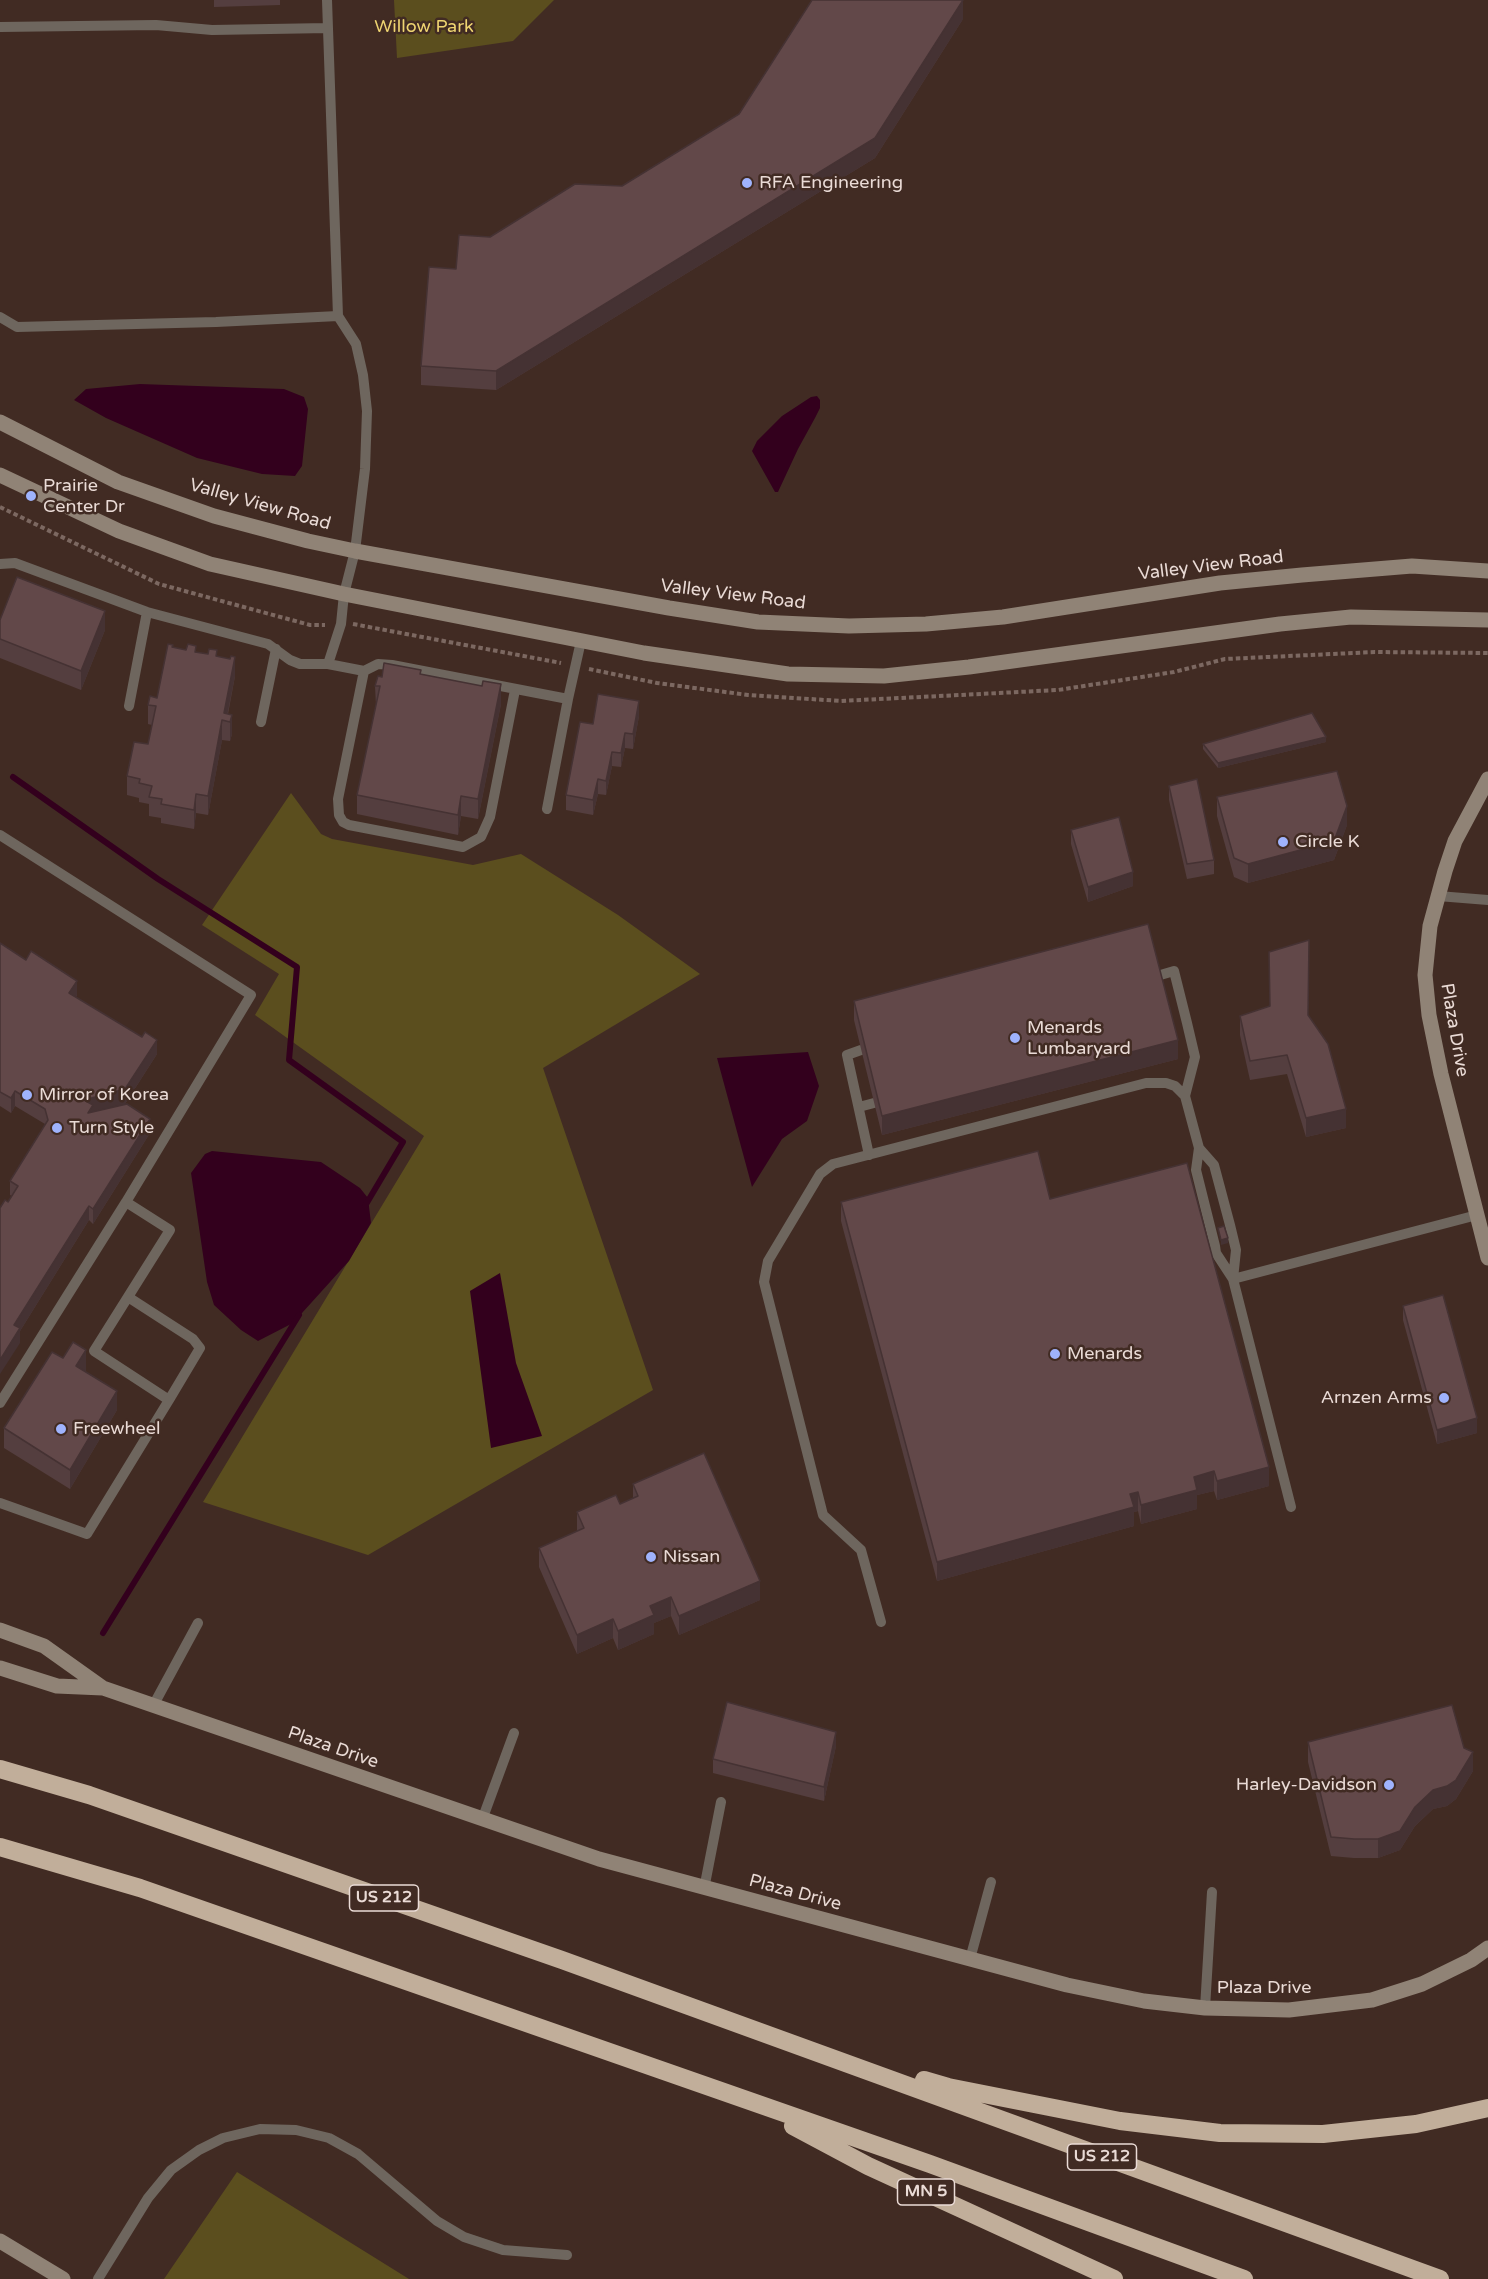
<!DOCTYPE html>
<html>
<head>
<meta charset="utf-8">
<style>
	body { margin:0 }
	canvas { display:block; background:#412b23 }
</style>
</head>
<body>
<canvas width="1488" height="2279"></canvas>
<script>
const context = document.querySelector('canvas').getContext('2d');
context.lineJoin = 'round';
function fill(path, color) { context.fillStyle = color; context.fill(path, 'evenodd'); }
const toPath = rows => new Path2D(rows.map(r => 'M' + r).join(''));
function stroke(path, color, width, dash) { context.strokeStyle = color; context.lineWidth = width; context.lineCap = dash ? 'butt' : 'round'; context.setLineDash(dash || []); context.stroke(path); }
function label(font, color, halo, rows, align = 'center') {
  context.font = font + ' "Varela Round",sans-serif'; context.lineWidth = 5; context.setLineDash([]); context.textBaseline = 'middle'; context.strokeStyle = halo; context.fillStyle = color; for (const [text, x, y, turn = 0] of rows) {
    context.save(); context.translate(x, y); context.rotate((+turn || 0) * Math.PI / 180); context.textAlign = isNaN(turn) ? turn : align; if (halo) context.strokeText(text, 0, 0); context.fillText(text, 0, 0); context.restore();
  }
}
const green = toPath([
	[394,0,554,0,513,41,397,58],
	[291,793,321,834,332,839,473,865,521,854,618,915,700,974,543,1068,653,1390,368,1555,203,1502,424,1136,255,1015,279,974,202,925],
	[237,2172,409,2279,164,2279]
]);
const water = toPath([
	[140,384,284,389,304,397,308,409,302,466,295,476,262,474,197,458,106,418,74,400,86,389],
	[817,396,820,400,820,408,815,418,798,449,778,492,775,492,752,451,757,441,782,416,811,397],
	[808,1052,819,1086,807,1121,782,1139,752,1187,717,1058],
	[212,1151,321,1162,360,1188,368,1198,371,1223,349,1261,293,1323,258,1341,241,1330,214,1305,207,1282,191,1173,205,1154],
	[500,1273,516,1363,542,1436,491,1448,470,1291]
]);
const stream = toPath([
	[13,777,158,879,297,967,289,1060,403,1142,365,1206],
	[103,1633,299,1315]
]);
const path = toPath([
	[0,507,159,584,310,625,325,625],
	[353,624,561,663],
	[589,669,657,683,748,695,841,701,1058,690,1174,672,1225,659,1375,652,1488,653]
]);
const lane = toPath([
	[0,27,156,25,212,30,328,28],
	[0,317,17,327,216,322,338,316],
	[0,564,15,563,147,612,268,644,290,660,300,664,328,664,341,624,344,594,355,551,365,469,367,411,363,375,356,344,338,316,327,0],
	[328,664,364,671,378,664,392,665,568,699,581,641],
	[364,671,338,799,339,815,343,822,349,825,463,847,481,837,490,817,515,690],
	[129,706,147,612],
	[261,722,276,649],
	[547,809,568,699],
	[0,835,251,995,126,1202,170,1230,94,1351,169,1400,87,1534,0,1503],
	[1438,896,1488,900],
	[1157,976,1174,971,1187,1023,1195,1057,1185,1096],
	[861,1050,847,1055,869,1155],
	[859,1107,874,1103],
	[1199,1148,1214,1165,1230,1225,1236,1250,1233,1279],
	[1233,1279,1477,1215],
	[128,1297,193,1339,200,1348,169,1400],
	[0,1403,126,1202],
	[881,1622,861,1550,823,1515,764,1282,768,1261,820,1174,833,1164,1146,1083,1166,1083,1175,1086,1185,1096,1199,1148,1196,1170,1215,1246,1216,1253,1233,1279,1291,1507],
	[153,1706,198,1623],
	[482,1820,514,1733],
	[704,1889,721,1802],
	[970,1959,991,1882],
	[1205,2008,1212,1892],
	[98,2279,148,2198,171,2170,199,2150,223,2138,260,2129,296,2130,329,2138,358,2154,437,2221,464,2237,503,2250,567,2255]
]);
const secondary = toPath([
	[0,422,118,482,214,516,308,541,355,551,669,608,758,622,849,626,926,624,1003,617,1220,583,1302,575,1412,566,1488,571],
	[0,475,119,531,210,564,344,594,644,653,788,674,884,676,969,667,1280,624,1351,617,1488,620],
	[1488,779,1455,841,1445,871,1430,926,1425,975,1429,1015,1441,1074,1488,1258],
	[0,1630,44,1646,103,1688],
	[0,1668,57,1686,103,1688,599,1859,1067,1985,1144,2001,1205,2008,1289,2010,1372,2000,1422,1984,1471,1960,1488,1948],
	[0,2241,63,2279]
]);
const highway = toPath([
	[0,1769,89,1795,562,1960,1440,2279],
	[0,1847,140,1888,930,2164,1244,2279],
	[924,2080,948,2087,1120,2121,1220,2133,1323,2134,1416,2124,1488,2108],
	[793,2126,868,2166,1114,2279]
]);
const wall = toPath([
	[214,0,280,0,280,5,214,7],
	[963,19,875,158,496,390,421,385,421,366,456,269,490,237,622,186],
	[0,620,105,630,81,690,0,658],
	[173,648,217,656,235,676,228,714,232,715,232,734,230,741,222,740,208,815,196,813,194,829,161,823,161,818,149,816,149,804,139,802,139,798,127,795,127,776,148,744,152,725,148,724,148,705,157,698],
	[421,675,501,704,478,819,461,816,458,835,357,814,357,795,376,705,375,686,382,677],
	[639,716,633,749,625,748,621,767,612,766,606,795,598,794,593,815,566,810,566,795,593,724],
	[1326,742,1218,768,1203,749,1203,744],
	[1169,786,1214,860,1214,874,1187,879,1169,800],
	[1217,797,1347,825,1334,860,1248,883,1234,877,1217,816],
	[1071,830,1133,886,1088,902,1071,844],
	[0,943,77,995,76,997,157,1054,125,1104,101,1110,150,1133,93,1224,89,1220,20,1331,20,1343,8,1202,12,1196,10,1195,10,1181,45,1125,45,1124,15,1106,11,1113,0,1106],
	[854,1001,1178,1059,882,1135,854,1020],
	[1308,1015,1346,1128,1306,1137,1287,1074,1250,1080,1240,1035,1240,1016],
	[1050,1199,1269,1486,1217,1500,1214,1491,1197,1495,1197,1509,1141,1524,1138,1511,1134,1512,1134,1526,937,1581,841,1221,841,1202],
	[1403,1306,1477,1433,1437,1444,1403,1320],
	[63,1358,86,1370,85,1371,117,1410,70,1489,4,1448,4,1428],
	[633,1484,760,1600,679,1635,671,1616,654,1623,654,1634,618,1650,613,1638,577,1654,539,1567,539,1548,577,1531,577,1512,620,1504,633,1498],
	[1308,1742,1464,1748,1473,1771,1456,1799,1447,1806,1433,1809,1415,1826,1400,1850,1378,1858,1354,1858,1331,1856,1308,1762],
	[836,1746,824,1801,713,1773,713,1759]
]);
const shadedWall = toPath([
	[963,0,963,19,875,158,496,390,496,371],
	[105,611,105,630,81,690,81,671],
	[235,657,235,676,226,721,224,713],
	[501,684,501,704,478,819,478,799],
	[639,701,639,716,633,749,633,734],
	[232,715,232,734,230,741,230,722],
	[222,720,222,740,208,815,208,796],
	[625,733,625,748,621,767,621,753],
	[1326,737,1326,742,1218,768,1218,763],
	[612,752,612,766,606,795,606,781],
	[598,779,598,794,593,815,593,800],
	[196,794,196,813,194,829,194,810],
	[461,796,461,816,458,835,458,815],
	[1347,806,1347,825,1334,860,1248,883,1248,864],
	[1133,872,1133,886,1088,902,1088,887],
	[77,981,77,995,69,1008,69,993],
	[157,1040,157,1054,125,1104,84,1114,84,1100],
	[1178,1040,1178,1059,882,1135,882,1116],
	[15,1091,15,1106,11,1113,11,1098],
	[1346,1109,1346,1128,1306,1137,1306,1118],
	[150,1119,150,1133,93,1224,93,1209],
	[89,1206,89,1220,20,1331,20,1343,0,1374,0,1360,14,1325],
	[1228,1238,1228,1243,1221,1245,1221,1240],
	[86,1350,86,1370,76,1385,76,1366],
	[117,1391,117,1410,70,1489,70,1470],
	[1477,1418,1477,1433,1437,1444,1437,1430],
	[1269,1467,1269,1486,1217,1500,1217,1481],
	[1214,1471,1214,1491,1197,1495,1197,1509,1141,1524,1141,1505,1194,1477],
	[1138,1492,1138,1511,1134,1512,1134,1526,937,1581,937,1562,1130,1494],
	[760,1581,760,1600,679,1635,679,1616],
	[671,1597,671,1616,654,1623,654,1634,618,1650,618,1631,650,1606],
	[613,1619,613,1638,577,1654,577,1635],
	[836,1732,836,1746,824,1801,824,1787],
	[1473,1752,1473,1771,1456,1799,1447,1806,1433,1809,1415,1826,1400,1850,1378,1858,1378,1839,1415,1807]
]);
const building = toPath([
	[812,0,963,0,875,138,496,371,421,366,429,267,456,269,459,235,490,237,575,184,622,186,739,114,812,0],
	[17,577,105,611,81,671,0,639,0,620,17,577],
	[168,644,173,645,172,647,186,650,188,644,196,646,195,652,208,654,209,649,217,650,216,656,230,659,231,656,235,657,224,713,232,715,230,722,222,720,208,796,196,794,194,810,161,804,162,799,149,797,152,786,139,783,140,779,127,776,134,742,148,744,156,706,148,705,150,696,157,698,168,644],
	[384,663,421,670,420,674,482,686,483,681,501,684,478,799,461,796,458,815,357,795,380,686,375,686,378,676,382,677,384,663],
	[598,694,639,701,633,734,625,733,621,753,612,752,606,781,598,779,593,800,566,795,580,722,593,724,598,694],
	[1312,713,1326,737,1218,763,1203,744,1312,713],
	[1337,771,1347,806,1334,841,1248,864,1234,858,1217,797,1337,771],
	[1197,779,1214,860,1187,864,1169,786,1197,779],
	[1119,817,1133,872,1088,887,1071,830,1119,817],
	[1148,924,1178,1040,882,1116,854,1001,1148,924],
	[1309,940,1308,1015,1328,1044,1346,1109,1306,1118,1287,1055,1250,1061,1240,1016,1270,1006,1269,952,1309,940],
	[0,943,26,960,31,951,77,981,69,993,142,1037,145,1032,157,1040,125,1089,84,1100,93,1105,88,1113,127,1104,150,1119,93,1209,89,1206,14,1325,20,1328,0,1360,0,1208,5,1200,8,1202,18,1186,10,1181,48,1120,45,1109,15,1091,11,1098,0,1092,0,943],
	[1038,1151,1050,1199,1187,1163,1269,1467,1217,1481,1214,1471,1194,1477,1197,1490,1141,1505,1138,1492,1130,1494,1134,1507,937,1562,841,1202,1038,1151],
	[1224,1226,1228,1238,1221,1240,1218,1228,1224,1226],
	[1443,1295,1477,1418,1437,1430,1403,1306,1443,1295],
	[73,1342,86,1350,76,1366,117,1391,70,1470,4,1428,52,1352,63,1358,73,1342],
	[704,1453,760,1581,679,1616,671,1597,650,1606,654,1615,618,1631,613,1619,577,1635,539,1548,584,1528,577,1512,616,1495,620,1504,638,1496,633,1484,704,1453],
	[727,1702,836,1732,824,1787,713,1759,727,1702],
	[1452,1705,1464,1748,1473,1752,1456,1780,1447,1786,1433,1790,1415,1807,1400,1831,1378,1839,1354,1839,1331,1837,1308,1742,1452,1705]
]);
const markers = [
	[747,183,6,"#9fb3fd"],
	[31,496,6,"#9fb3fd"],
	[1283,842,6,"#9fb3fd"],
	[1015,1038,6,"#9fb3fd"],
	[27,1095,6,"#9fb3fd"],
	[57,1128,6,"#9fb3fd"],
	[1055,1354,6,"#9fb3fd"],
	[1444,1398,6,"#9fb3fd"],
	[61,1429,6,"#9fb3fd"],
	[651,1557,6,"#9fb3fd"],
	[1389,1785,6,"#9fb3fd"]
];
const shields = [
	[384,1898,69],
	[1102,2157,69],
	[926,2192,57]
];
const shieldNames = [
	["US 212",384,1898],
	["US 212",1102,2157],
	["MN 5",926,2192]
];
const parkNames = [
	["Willow Park",424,27]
];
const poiNames = [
	["RFA Engineering",759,183],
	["Prairie",43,486],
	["Center Dr",43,507],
	["Circle K",1295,842],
	["Menards",1027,1028],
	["Lumbaryard",1027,1049],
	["Mirror of Korea",39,1095],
	["Turn Style",69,1128],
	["Menards",1067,1354],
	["Arnzen Arms",1432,1398,"right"],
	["Freewheel",73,1429],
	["Nissan",663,1557],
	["Harley-Davidson",1377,1785,"right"]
];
const streetNames = [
	["Valley View Road",260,505,16],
	["Valley View Road",1211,566,-7],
	["Valley View Road",733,595,7],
	["Plaza Drive",1454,1030,80],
	["Plaza Drive",333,1748,19],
	["Plaza Drive",795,1893,15],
	["Plaza Drive",1264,1988]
];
fill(green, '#5b4e1e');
fill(water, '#33001d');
stroke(stream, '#33001d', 6);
stroke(path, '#7c6861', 4, [4.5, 3]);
stroke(lane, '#6e665e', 10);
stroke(secondary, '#908376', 15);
stroke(highway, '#c1ae9a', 18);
fill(wall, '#543e3f');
fill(shadedWall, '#453233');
fill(building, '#624849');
stroke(building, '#453233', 1.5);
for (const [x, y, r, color] of markers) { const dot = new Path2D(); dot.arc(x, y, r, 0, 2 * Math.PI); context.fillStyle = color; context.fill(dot); stroke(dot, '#412b23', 2); }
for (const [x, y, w] of shields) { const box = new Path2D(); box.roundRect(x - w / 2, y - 13, w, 26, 4.5); context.fillStyle = '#412b23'; context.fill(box); stroke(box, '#eadbd6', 1.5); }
label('bold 16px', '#eadbd6', null, shieldNames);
label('18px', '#eed471', '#412b23', parkNames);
label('18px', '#eadbd6', '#412b23', poiNames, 'left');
label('18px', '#eadbd6', '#412b23', streetNames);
</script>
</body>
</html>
